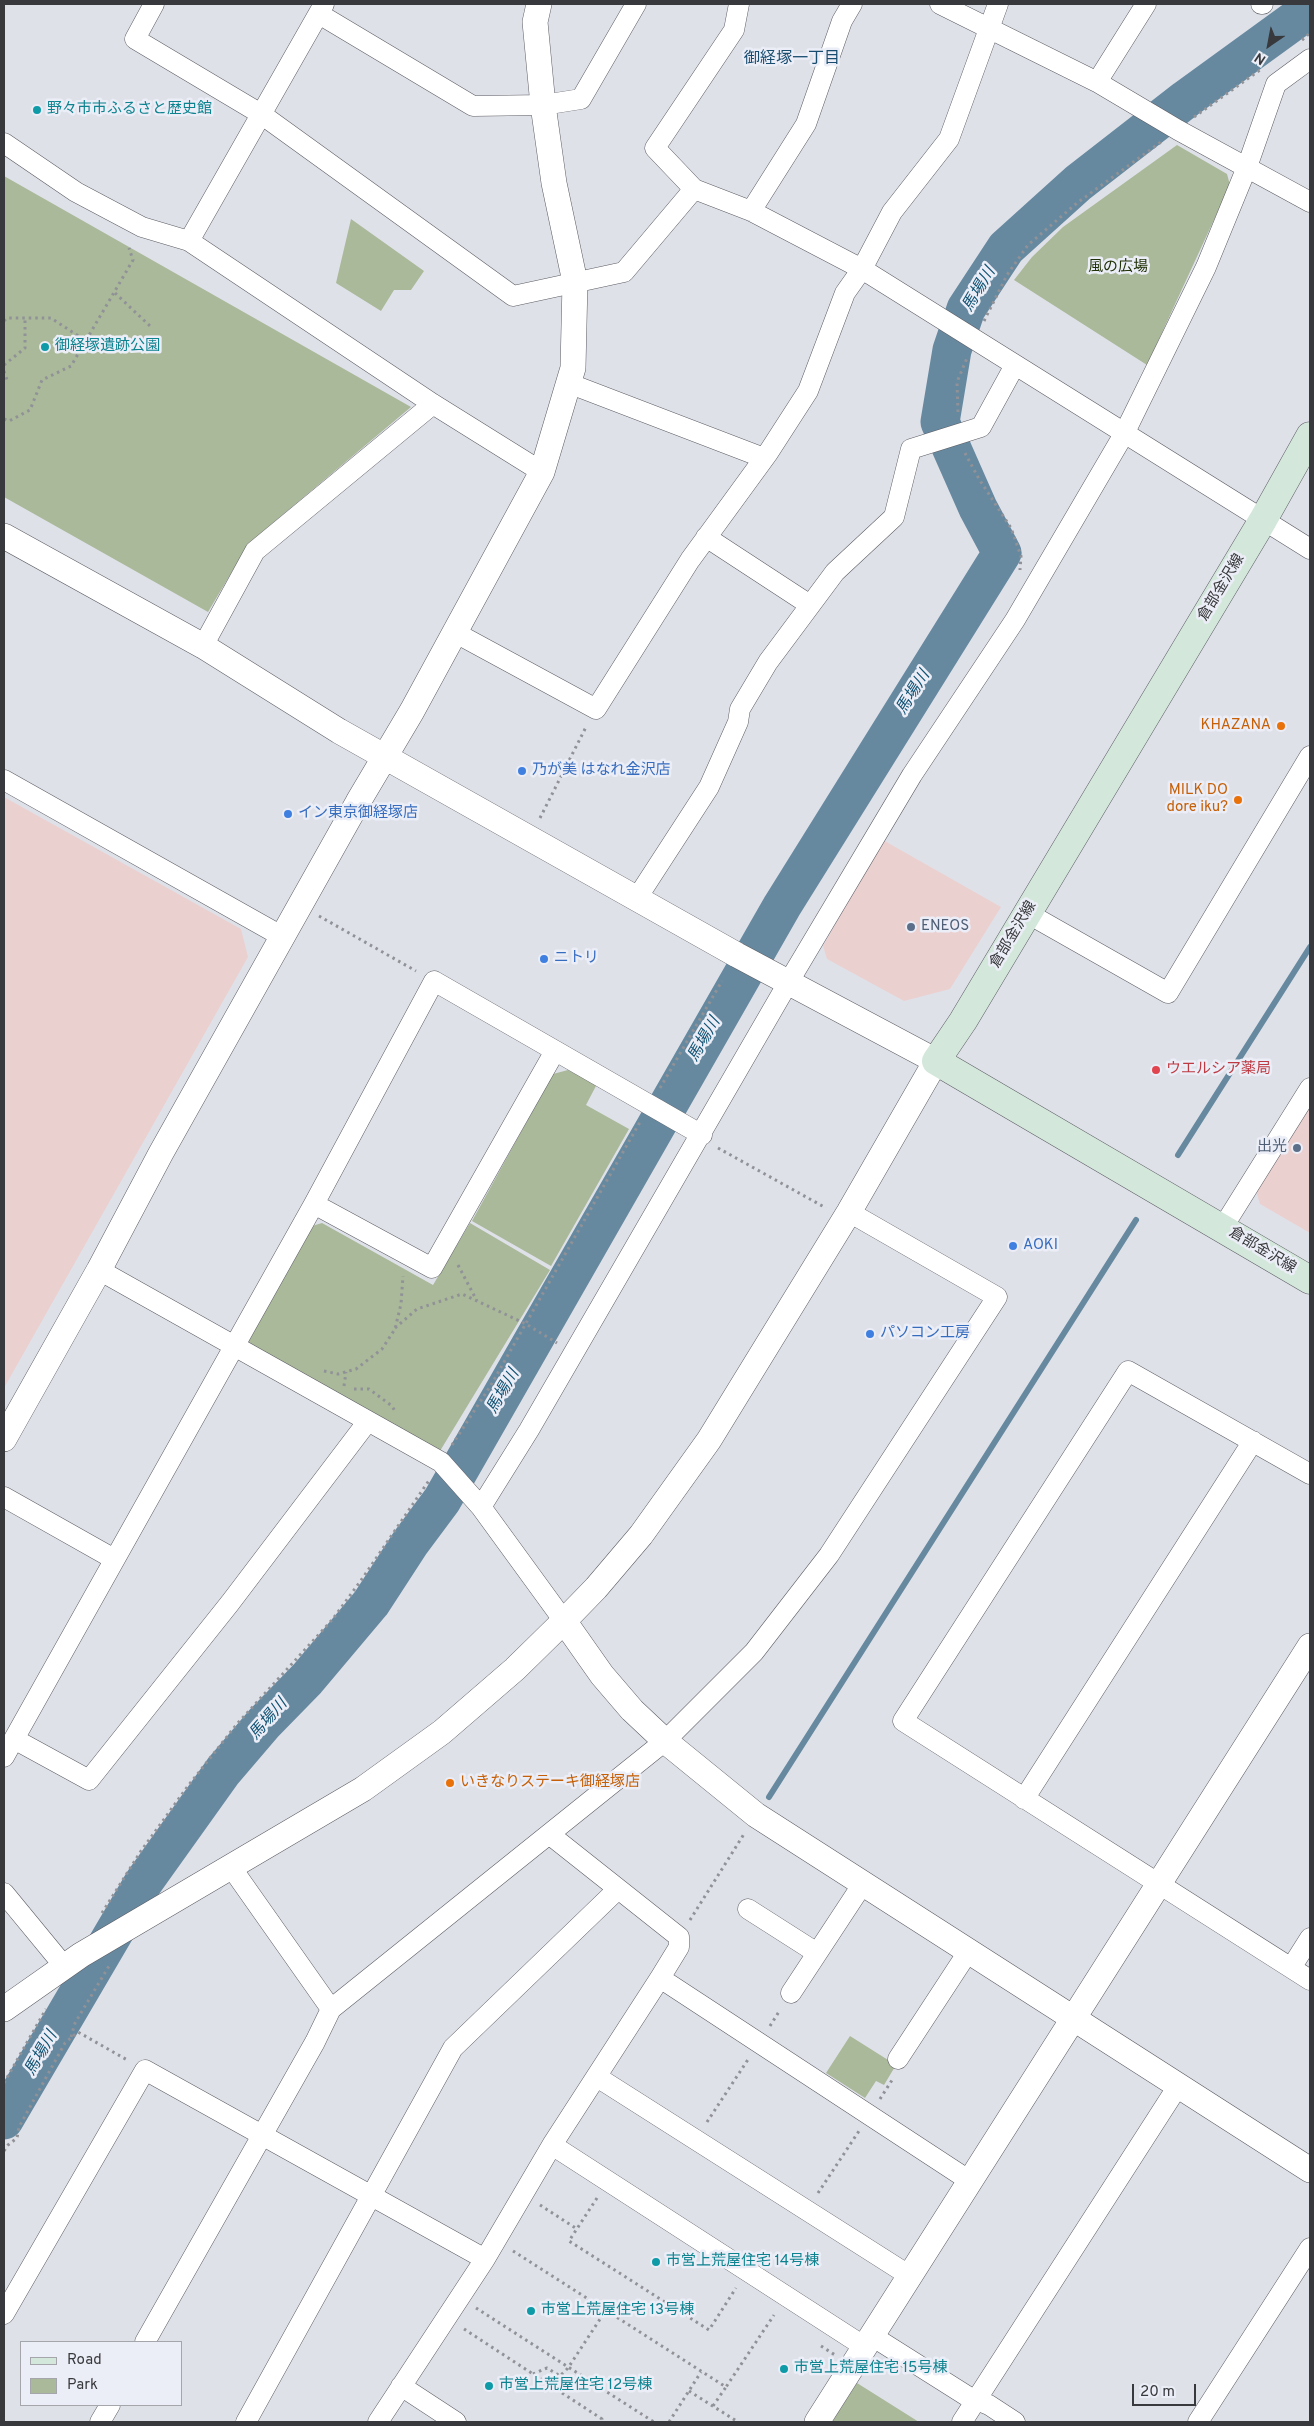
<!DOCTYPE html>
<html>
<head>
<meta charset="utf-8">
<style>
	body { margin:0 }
	#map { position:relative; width:1314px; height:2426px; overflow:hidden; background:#dfe1e9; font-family:Overpass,sans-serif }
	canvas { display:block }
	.frame { position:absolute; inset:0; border:5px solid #38393c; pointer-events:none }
	.legend { position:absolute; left:20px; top:2341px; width:162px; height:65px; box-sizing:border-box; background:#eceef7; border:1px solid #a4a6ac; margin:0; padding:6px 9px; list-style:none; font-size:15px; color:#38393c }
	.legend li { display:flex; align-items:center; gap:10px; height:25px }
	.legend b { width:25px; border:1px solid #a4a6ac }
	.north { position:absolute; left:1244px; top:20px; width:50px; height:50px; -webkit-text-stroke:4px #eceef7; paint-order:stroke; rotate:213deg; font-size:14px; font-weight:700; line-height:20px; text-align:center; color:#38393c }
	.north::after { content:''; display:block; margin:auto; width:18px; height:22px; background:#38393c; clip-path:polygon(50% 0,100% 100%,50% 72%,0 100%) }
	.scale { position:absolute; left:1132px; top:2384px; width:64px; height:22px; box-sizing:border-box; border:2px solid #38393c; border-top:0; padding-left:6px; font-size:15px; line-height:18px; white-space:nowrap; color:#38393c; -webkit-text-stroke:4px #eceef7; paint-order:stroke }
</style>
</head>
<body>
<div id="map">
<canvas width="1314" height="2426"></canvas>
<div class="frame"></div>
<ul class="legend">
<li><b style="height:6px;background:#d4e7db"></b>Road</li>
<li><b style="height:14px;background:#aab999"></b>Park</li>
</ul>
<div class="north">N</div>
<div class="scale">20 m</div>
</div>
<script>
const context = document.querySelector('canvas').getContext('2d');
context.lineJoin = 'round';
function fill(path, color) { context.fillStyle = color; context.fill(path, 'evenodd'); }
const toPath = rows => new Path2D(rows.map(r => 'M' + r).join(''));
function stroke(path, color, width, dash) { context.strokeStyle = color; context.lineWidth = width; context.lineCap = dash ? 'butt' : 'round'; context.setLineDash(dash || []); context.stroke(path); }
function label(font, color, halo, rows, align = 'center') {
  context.font = font + ' Overpass,"Noto Sans JP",sans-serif'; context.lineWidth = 5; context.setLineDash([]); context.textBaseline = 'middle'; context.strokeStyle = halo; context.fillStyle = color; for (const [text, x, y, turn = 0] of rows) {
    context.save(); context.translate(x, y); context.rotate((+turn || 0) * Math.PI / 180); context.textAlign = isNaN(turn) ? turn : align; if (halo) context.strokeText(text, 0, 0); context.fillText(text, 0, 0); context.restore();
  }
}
const commercial = toPath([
	[4,797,241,929,248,957,4,1388],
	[883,840,1001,907,950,989,904,1001,827,959,823,946],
	[1310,1106,1310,1233,1260,1204,1256,1191]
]);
const green = toPath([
	[1177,145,1227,174,1230,185,1147,365,1014,280,1032,257,1063,227],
	[4,176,411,407,249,543,208,612,4,497],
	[351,219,424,271,411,290,394,290,381,311,336,283],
	[568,1070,597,1084,586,1105,629,1129,551,1266,472,1221,553,1074],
	[322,1223,433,1285,470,1223,550,1270,440,1451,245,1343,312,1226],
	[850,2036,896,2065,884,2085,876,2081,865,2098,826,2073],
	[857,2383,919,2422,832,2422]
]);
const stream = toPath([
	[1178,1155,1310,947],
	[769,1797,1136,1220]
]);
const river = toPath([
	[4,2120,143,1883,223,1771,264,1723,307,1679,371,1603,410,1543,442,1500,782,906,1002,553,978,508,940,422,952,350,966,309,1006,248,1078,183,1186,99,1310,9]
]);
const path = toPath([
	[1302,40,1310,33],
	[1194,117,1260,70],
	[115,293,150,326],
	[4,321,7,318,51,318,86,341],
	[984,321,1007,275,1028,245,1077,203,1161,142],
	[4,365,25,348,25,318],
	[4,371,7,380],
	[958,412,957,382,967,358],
	[4,419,9,421,30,410,42,380,71,366,133,260,129,248],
	[965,453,979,479,1011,528,1021,556,1020,570],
	[540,818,586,727],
	[319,916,416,971],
	[660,1088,722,981],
	[718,1148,826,1208],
	[458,1265,477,1301],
	[395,1328,417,1309,462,1294,526,1324,557,1343],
	[324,1371,338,1374,356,1369,382,1349,395,1329,401,1304,403,1276],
	[344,1386,346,1372],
	[354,1389,369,1389,392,1406,396,1413],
	[452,1445,491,1385,640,1122],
	[102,1913,141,1851,188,1786,237,1724,332,1620,362,1579,430,1479],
	[690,1920,744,1834],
	[770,2026,780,2010],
	[71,2037,75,2023,109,1966],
	[4,2083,46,2009],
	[880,2099,894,2077],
	[707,2122,749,2058],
	[4,2151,8,2145,17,2138,19,2127,65,2043,78,2032,129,2061],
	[818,2193,859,2131],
	[597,2198,569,2241,709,2330,736,2288],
	[540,2205,577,2229],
	[513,2251,726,2387,774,2315],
	[476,2308,654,2422],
	[464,2329,602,2419,600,2422],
	[821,2346,835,2355],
	[533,2374,547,2368,560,2376,568,2368,606,2310],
	[689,2391,738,2422],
	[713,2406,726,2387],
	[669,2422,701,2372]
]);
const minor = toPath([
	[154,4,135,39,261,114,513,296,624,272,694,189],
	[739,4,734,30,655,148,694,189,751,211,862,269,1310,549],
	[940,4,1097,82,1178,130,1310,202],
	[1261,4,1263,4],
	[319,14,473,106,543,105,581,99,636,4],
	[1097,82,1146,4],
	[4,143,76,192,142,227,189,241,433,404,542,472],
	[751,211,806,124,842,21,852,4],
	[189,241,324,4],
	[568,383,764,458],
	[706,537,810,605],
	[454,632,596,709,690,560,768,453,808,391,845,293,862,269,892,212,949,139,998,4],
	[203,646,255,551,433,404],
	[4,780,283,937],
	[637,898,709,787,738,722,740,709,768,662,835,572,894,517,911,449,981,427,1015,365],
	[1027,913,1168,993,1310,756],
	[314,1204,432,1268,555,1051],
	[1223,1227,1310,1088],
	[99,1270,441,1462,481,1507,564,1621],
	[1310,1474,1128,1371,903,1721,1310,1980],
	[4,1497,114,1559],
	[481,1507,529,1430,788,983,912,775,1015,620,1124,434,1206,267,1247,167,1276,84,1310,59],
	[14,1739,314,1204,434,981,702,1135],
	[4,1757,14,1739,89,1780,230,1603,368,1421],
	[1024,1799,1253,1441],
	[549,1834,679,1937,679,1947,660,1978],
	[231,1867,331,2009],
	[4,1893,64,1966],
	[748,1909,817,1953],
	[1291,1968,1310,1938],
	[791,1993,862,1885],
	[898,2059,968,1952],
	[597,2077,910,2276],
	[552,2145,865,2347],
	[4,2314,145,2070,485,2259],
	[872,2336,967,2396,989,2405,1015,2422],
	[145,2342,315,2042,331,2009,665,1741,754,1652,829,1555,997,1297,849,1212],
	[401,2386,456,2422],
	[100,2422,110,2405],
	[246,2422,453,2048,617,1890],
	[378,2422,485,2259,552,2145,660,1978,970,2181],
	[962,2422,1178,2086],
	[1198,2422,1310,2248]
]);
const tertiary = toPath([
	[4,536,203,646,339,731,737,955,936,1061,849,1212,709,1440,641,1535,596,1588,564,1621,515,1669,442,1732,363,1789,81,1955,4,2009],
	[4,1439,99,1270,161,1153,358,802,412,711,542,472,573,368,575,282,554,183,543,105,535,22,539,4],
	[564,1621,602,1675,632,1710,665,1741,756,1815,1310,2170],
	[817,2422,1310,1646]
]);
const secondary = toPath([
	[1310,436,1263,520,963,1021,936,1061,1310,1280]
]);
const markers = [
	[37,110,5,"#0f9aa8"],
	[45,347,5,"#0f9aa8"],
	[1281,726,5,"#e8710a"],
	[522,771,5,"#3f7fe0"],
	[1238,800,5,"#e8710a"],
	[288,814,5,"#3f7fe0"],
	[911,927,5,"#5c6f8a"],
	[544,959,5,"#3f7fe0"],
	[1156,1070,5,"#e0444e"],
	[1297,1148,5,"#5c6f8a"],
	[1013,1246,5,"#3f7fe0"],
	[870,1334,5,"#3f7fe0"],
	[450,1783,5,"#e8710a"],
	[656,2262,5,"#0f9aa8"],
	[531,2311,5,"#0f9aa8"],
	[784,2369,5,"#0f9aa8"],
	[489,2386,5,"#0f9aa8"]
];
const cultureNames = [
	["野々市市ふるさと歴史館",47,110],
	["御経塚遺跡公園",55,347],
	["市営上荒屋住宅 14号棟",666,2262],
	["市営上荒屋住宅 13号棟",541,2311],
	["市営上荒屋住宅 15号棟",794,2369],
	["市営上荒屋住宅 12号棟",499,2386]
];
const parkNames = [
	["風の広場",1118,268]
];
const streetNames = [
	["倉部金沢線",1222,588,-59],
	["倉部金沢線",1014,935,-59],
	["倉部金沢線",1262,1251,31]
];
const foodNames = [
	["KHAZANA",1271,726],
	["MILK DO",1228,791],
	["dore iku?",1228,808],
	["いきなりステーキ御経塚店",460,1783,"left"]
];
const shopNames = [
	["乃が美 はなれ金沢店",532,771],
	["イン東京御経塚店",298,814],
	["ニトリ",554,959],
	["AOKI",1023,1246],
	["パソコン工房",880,1334]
];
const serviceNames = [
	["ENEOS",921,927],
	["出光",1287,1148,"right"]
];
const healthNames = [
	["ウエルシア薬局",1166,1070]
];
const neighbourhoodNames = [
	["御経塚一丁目",792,60]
];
const waterNames = [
	["馬場川",980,290,-59],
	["馬場川",914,693,-58],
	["馬場川",705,1040,-60],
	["馬場川",504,1392,-60],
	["馬場川",269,1720,-49],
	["馬場川",42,2054,-60]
];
fill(commercial, '#ebd0d0');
fill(green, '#aab999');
stroke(stream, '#6689a0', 6);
stroke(river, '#6689a0', 39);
stroke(minor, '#5c5d64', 21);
stroke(tertiary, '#5c5d64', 26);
stroke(secondary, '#5c5d64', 29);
stroke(path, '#909297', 3, [2.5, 4]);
stroke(minor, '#fff', 20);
stroke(tertiary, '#fff', 25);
stroke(secondary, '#d4e7db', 28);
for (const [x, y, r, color] of markers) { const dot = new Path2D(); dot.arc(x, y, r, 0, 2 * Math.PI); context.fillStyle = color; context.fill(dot); stroke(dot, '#eceef7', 2); }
label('15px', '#0d838f', '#eceef7', cultureNames, 'left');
label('15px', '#203007', '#eceef7', parkNames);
label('15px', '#38393c', '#eceef7', streetNames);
label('15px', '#c56008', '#eceef7', foodNames, 'right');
label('15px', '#366cbe', '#eceef7', shopNames, 'left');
label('15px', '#4e5e75', '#eceef7', serviceNames, 'left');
label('15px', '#be3a42', '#eceef7', healthNames, 'left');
label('16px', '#194d70', '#eceef7', neighbourhoodNames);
label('italic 16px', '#125374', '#eceef7', waterNames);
</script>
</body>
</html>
